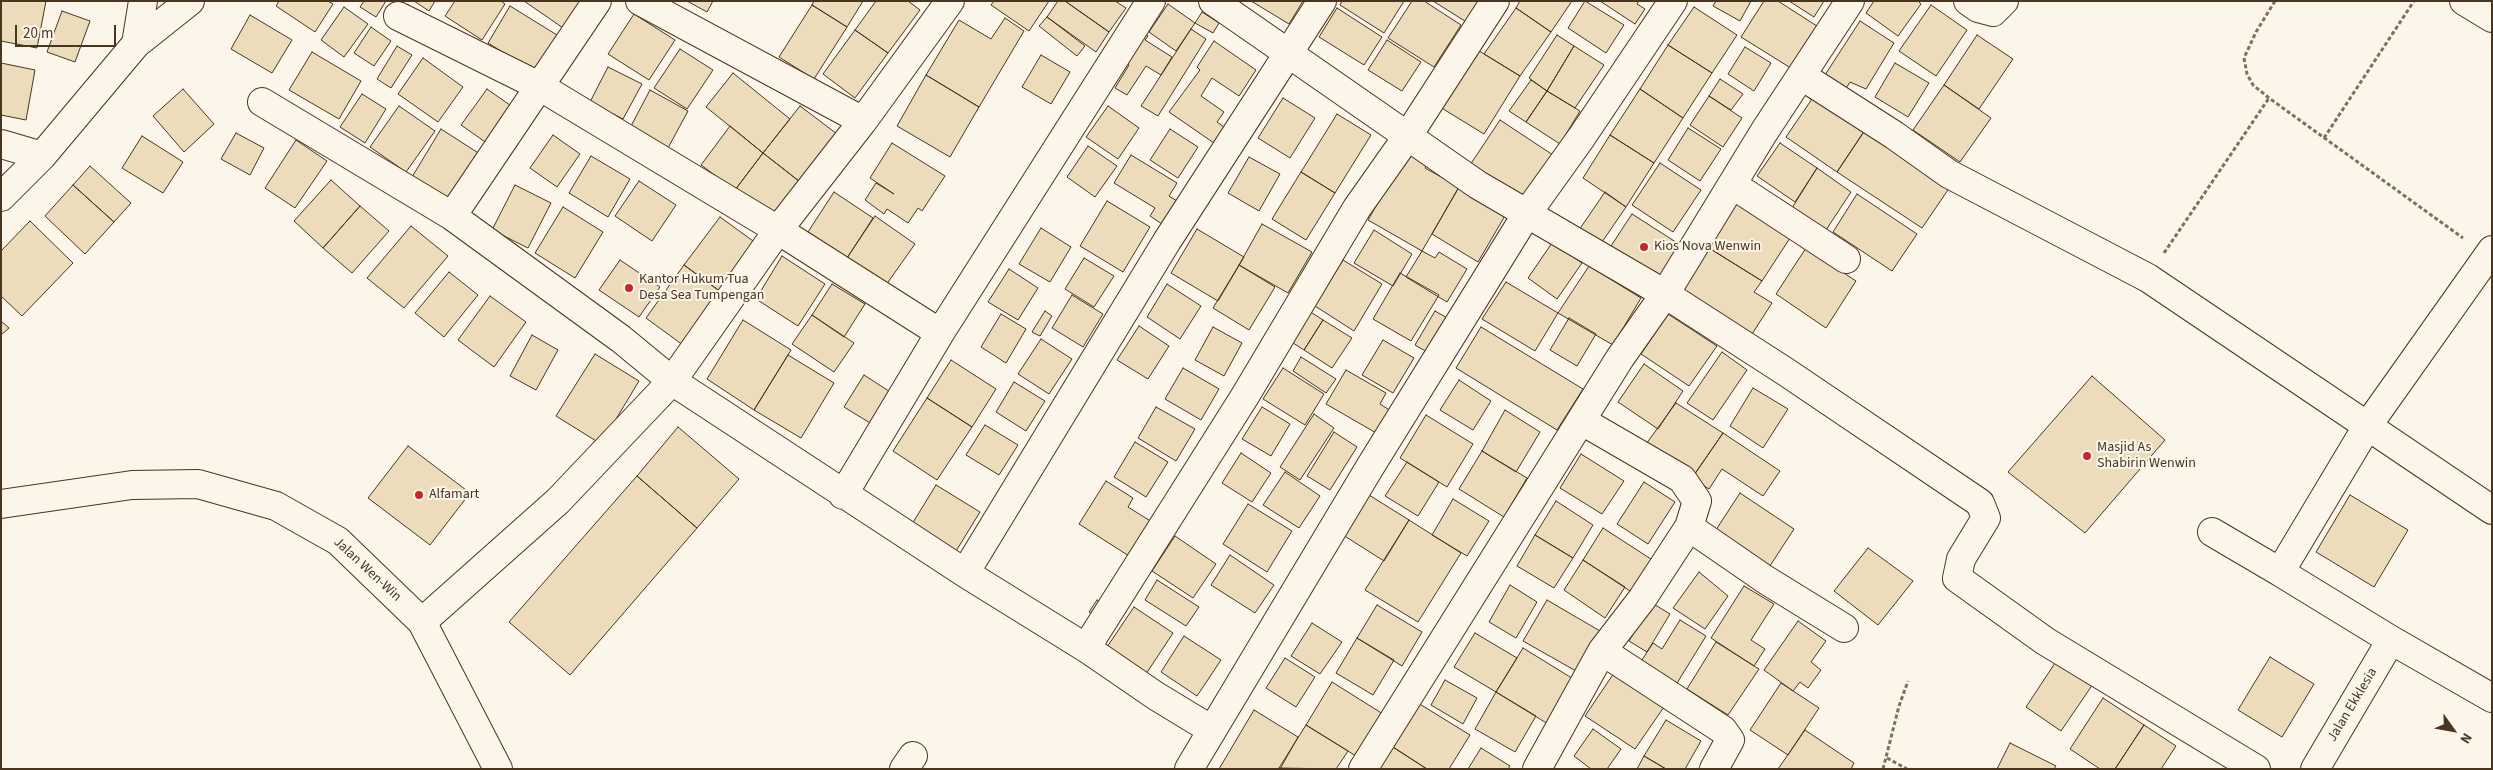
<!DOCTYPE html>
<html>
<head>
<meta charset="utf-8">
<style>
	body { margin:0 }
	#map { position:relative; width:2493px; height:770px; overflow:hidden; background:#fbf6e9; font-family:"Source Sans 3",sans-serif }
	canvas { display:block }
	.frame { position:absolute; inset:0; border:2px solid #4a3520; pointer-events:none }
	.north { position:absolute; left:2428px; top:705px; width:50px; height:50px; -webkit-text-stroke:4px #fbf6e9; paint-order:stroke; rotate:122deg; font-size:14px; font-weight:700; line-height:20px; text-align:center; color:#4a3520 }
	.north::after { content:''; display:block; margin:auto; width:18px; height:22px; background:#4a3520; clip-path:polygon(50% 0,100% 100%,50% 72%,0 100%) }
	.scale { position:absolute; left:15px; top:25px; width:101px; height:22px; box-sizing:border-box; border:2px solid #4a3520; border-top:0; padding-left:6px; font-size:15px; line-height:18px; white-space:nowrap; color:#4a3520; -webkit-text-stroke:4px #fbf6e9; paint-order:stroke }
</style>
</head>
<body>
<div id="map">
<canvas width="2493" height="770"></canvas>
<div class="frame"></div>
<div class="north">N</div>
<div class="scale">20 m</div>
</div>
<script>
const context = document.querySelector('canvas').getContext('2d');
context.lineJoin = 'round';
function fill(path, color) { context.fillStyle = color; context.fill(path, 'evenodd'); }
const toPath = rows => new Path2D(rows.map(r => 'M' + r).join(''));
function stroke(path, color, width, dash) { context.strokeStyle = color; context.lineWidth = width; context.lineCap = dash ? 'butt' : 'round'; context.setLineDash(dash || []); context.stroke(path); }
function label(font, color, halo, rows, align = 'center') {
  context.font = font + ' "Source Sans 3",sans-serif'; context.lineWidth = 4; context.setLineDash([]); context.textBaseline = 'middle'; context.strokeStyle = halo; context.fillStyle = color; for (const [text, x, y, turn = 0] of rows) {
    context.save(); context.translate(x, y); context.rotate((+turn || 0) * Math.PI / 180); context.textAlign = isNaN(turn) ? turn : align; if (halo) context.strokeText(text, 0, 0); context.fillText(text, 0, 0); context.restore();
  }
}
const building = toPath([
	[1,1,46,1,37,48,1,41,1,1],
	[279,1,328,1,333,4,315,32,276,6,279,1],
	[364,1,386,1,376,17,360,7,364,1],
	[414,1,435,1,429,11,414,1],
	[455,1,501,1,505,4,482,40,445,16,455,1],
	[524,1,585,1,566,30,524,1],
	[687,1,713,1,707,12,687,1],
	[814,1,863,1,847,27,812,5,814,1],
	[876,1,908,1,920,10,888,53,855,30,876,1],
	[994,1,1049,1,1029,31,991,5,994,1],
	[1058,1,1065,1,1109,32,1096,52,1047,17,1058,1],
	[1065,1,1115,1,1126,8,1109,32,1065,1],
	[1251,1,1303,1,1289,24,1251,1],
	[1342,1,1404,1,1384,33,1340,5,1342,1],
	[1412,1,1424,1,1461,25,1434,67,1388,38,1412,1],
	[1433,1,1482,1,1468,23,1433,1],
	[1520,1,1572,1,1551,32,1516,8,1520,1],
	[1585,1,1624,25,1606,53,1568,28,1585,1],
	[1600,1,1639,1,1637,4,1645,9,1635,24,1600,1],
	[1716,1,1751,1,1740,21,1713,6,1716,1],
	[1764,1,1778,1,1820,28,1794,70,1741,37,1764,1],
	[1789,1,1824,1,1814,17,1789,1],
	[1874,1,1918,1,1921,4,1898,36,1866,13,1874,1],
	[1168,4,1195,23,1176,51,1149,32,1168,4],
	[812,5,847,27,814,79,779,57,812,5],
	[1931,5,1967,30,1936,76,1899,51,1931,5],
	[510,6,557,35,535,72,488,43,510,6],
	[344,7,368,24,344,57,321,40,344,7],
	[1694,7,1737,35,1712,73,1668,45,1694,7],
	[1337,8,1382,37,1364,65,1319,37,1337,8],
	[1516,8,1551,32,1520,76,1484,54,1516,8],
	[62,11,90,21,75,62,47,52,62,11],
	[1202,12,1219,23,1213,33,1195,23,1202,12],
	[634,14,675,40,649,80,608,54,634,14],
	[250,15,292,40,272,73,231,49,250,15],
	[1047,17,1085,46,1077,56,1039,26,1047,17],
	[1005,18,1024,31,979,107,926,75,959,20,991,39,1005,18],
	[1860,21,1894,43,1866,89,1850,82,1845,90,1823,78,1860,21],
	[371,27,391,41,374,66,354,53,371,27],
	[1191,29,1206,39,1158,116,1141,106,1191,29],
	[855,30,888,53,855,98,823,74,855,30],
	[1141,31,1148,36,1145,40,1172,57,1161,75,1146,66,1127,95,1115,88,1129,65,1122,60,1141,31],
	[1557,35,1574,46,1547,91,1529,78,1557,35],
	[1977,35,2013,59,1979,109,1944,85,1977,35],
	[1387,40,1421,62,1402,91,1368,70,1387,40],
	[1214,41,1256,70,1239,96,1212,78,1201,96,1224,112,1217,122,1225,128,1214,143,1169,112,1200,70,1197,67,1214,41],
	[1668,45,1712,73,1683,118,1640,89,1668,45],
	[397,46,412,55,391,88,377,79,397,46],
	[1574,46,1604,65,1575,108,1547,91,1574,46],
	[1745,47,1771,63,1754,91,1728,74,1745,47],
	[680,49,713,70,687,109,654,88,680,49],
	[1476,49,1520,76,1484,134,1440,107,1476,49],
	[312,52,361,81,339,119,289,90,312,52],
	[1041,55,1070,72,1051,104,1022,87,1041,55],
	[423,58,463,87,438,122,398,94,423,58],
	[1,63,35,70,26,120,1,115,1,63],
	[1895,63,1929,83,1908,117,1875,97,1895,63],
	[608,67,642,84,623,119,590,102,608,67],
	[733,73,790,119,763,153,706,107,733,73],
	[926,75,979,107,950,157,897,126,926,75],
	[1720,79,1743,94,1731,110,1709,96,1720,79],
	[1531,80,1547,91,1526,122,1509,111,1531,80],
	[1944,85,1991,118,1960,162,1913,130,1944,85],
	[183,89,214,124,184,152,153,116,183,89],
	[487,89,517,110,491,146,461,125,487,89],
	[1640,89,1683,118,1654,163,1610,135,1640,89],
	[650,90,688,111,668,148,630,128,650,90],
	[1547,91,1580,111,1560,144,1526,122,1547,91],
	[362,94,386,109,365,143,340,127,362,94],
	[1709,96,1742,118,1723,147,1690,125,1709,96],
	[1814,96,1865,130,1837,172,1786,137,1814,96],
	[1283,98,1315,118,1290,158,1258,138,1283,98],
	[399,106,435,131,406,172,370,147,399,106],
	[800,106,841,137,804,185,763,153,800,106],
	[1108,106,1139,128,1118,159,1086,137,1108,106],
	[1337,114,1371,135,1335,193,1301,172,1337,114],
	[1500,120,1556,157,1524,205,1468,168,1500,120],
	[730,126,763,153,735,190,701,165,730,126],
	[1688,128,1721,149,1700,181,1668,160,1688,128],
	[441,129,483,156,453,203,412,177,441,129],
	[1170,129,1198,147,1178,178,1150,160,1170,129],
	[1865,130,1950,187,1922,228,1837,172,1865,130],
	[236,133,264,148,250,175,221,159,236,133],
	[553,135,580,154,557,187,530,168,553,135],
	[1610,135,1654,163,1626,207,1583,178,1610,135],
	[142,136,183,162,163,193,122,168,142,136],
	[296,140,327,161,295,208,265,188,296,140],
	[892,143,945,176,922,211,918,208,908,223,887,209,884,214,865,200,876,183,894,194,870,178,892,143],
	[1780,143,1817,168,1795,202,1757,176,1780,143],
	[1088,146,1117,166,1095,197,1067,177,1088,146],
	[1407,152,1428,163,1425,168,1459,187,1422,251,1368,220,1407,152],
	[763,153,804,185,776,222,735,190,763,153],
	[1131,155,1177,183,1169,196,1177,201,1162,224,1150,216,1155,208,1114,183,1131,155],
	[591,156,630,179,608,217,569,193,591,156],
	[1249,157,1280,174,1259,211,1228,193,1249,157],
	[1660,163,1701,190,1673,232,1632,205,1660,163],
	[90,166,131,203,114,222,73,185,90,166],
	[1817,168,1851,192,1826,230,1792,208,1817,168],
	[1301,172,1335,193,1306,240,1272,219,1301,172],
	[331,180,360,206,323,248,294,221,331,180],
	[639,181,676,205,652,241,615,216,639,181],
	[73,185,114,222,85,254,45,216,73,185],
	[515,185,551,203,528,248,492,230,515,185],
	[1459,187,1506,214,1478,262,1432,234,1459,187],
	[834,192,873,218,847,258,808,232,834,192],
	[1605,192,1626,207,1600,245,1579,230,1605,192],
	[1857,194,1917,234,1892,271,1833,232,1857,194],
	[1739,200,1792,235,1762,281,1709,248,1739,200],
	[1107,201,1150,227,1123,272,1080,246,1107,201],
	[360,206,389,231,352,273,323,248,360,206],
	[563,207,603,232,575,278,535,253,563,207],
	[1632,214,1679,244,1661,278,1609,249,1632,214],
	[875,216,915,244,886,285,847,258,875,216],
	[720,217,760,246,725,295,684,265,720,217],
	[30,221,73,263,22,316,1,296,1,251,30,221],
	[1262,224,1312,252,1288,293,1239,265,1262,224],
	[411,226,448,256,404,308,367,278,411,226],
	[1041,228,1071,247,1050,282,1019,264,1041,228],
	[1197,229,1244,257,1218,301,1171,273,1197,229],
	[1374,230,1412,254,1393,286,1354,263,1374,230],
	[1552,243,1582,263,1557,299,1528,278,1552,243],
	[1709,248,1762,281,1754,292,1772,303,1752,334,1682,290,1709,248],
	[1806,248,1856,281,1826,328,1776,294,1806,248],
	[1422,251,1435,258,1439,252,1467,269,1447,302,1406,277,1422,251],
	[782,256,825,284,798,326,756,299,782,256],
	[1084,258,1114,276,1094,307,1065,289,1084,258],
	[620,260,660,287,639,317,599,290,620,260],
	[1343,260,1382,284,1354,331,1315,306,1343,260],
	[684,265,725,295,687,348,646,318,684,265],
	[1239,265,1275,287,1249,330,1213,308,1239,265],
	[1589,266,1641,298,1613,345,1558,313,1589,266],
	[1009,269,1038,288,1018,320,988,302,1009,269],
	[449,272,478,295,444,337,415,313,449,272],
	[1400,273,1439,295,1411,341,1373,319,1400,273],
	[1506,282,1558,313,1535,351,1482,319,1506,282],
	[832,284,865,304,844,337,812,315,832,284],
	[1167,284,1201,306,1180,339,1147,317,1167,284],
	[1072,295,1103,314,1083,347,1052,328,1072,295],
	[490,296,526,322,494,367,458,340,490,296],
	[1045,311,1052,316,1040,336,1032,332,1045,311],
	[1309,311,1323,320,1304,350,1290,341,1309,311],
	[1435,311,1449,319,1429,353,1415,345,1435,311],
	[1001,314,1026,329,1006,363,981,347,1001,314],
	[1668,314,1717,346,1689,386,1641,354,1668,314],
	[812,315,854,343,834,372,792,344,812,315],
	[1569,318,1596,334,1577,366,1550,350,1569,318],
	[743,320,791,350,754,410,707,379,743,320],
	[1323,320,1352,338,1332,368,1304,350,1323,320],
	[1,321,9,328,1,335,1,321],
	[1139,326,1169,346,1148,379,1117,360,1139,326],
	[1213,327,1242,343,1224,376,1195,360,1213,327],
	[1481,327,1583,389,1557,430,1456,368,1481,327],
	[532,335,558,350,536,390,510,376,532,335],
	[1041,339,1072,359,1049,394,1018,374,1041,339],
	[1383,340,1414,358,1393,393,1362,375,1383,340],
	[1722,352,1747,370,1713,420,1687,403,1722,352],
	[595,354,639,381,601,444,556,416,595,354],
	[788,355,834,383,801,438,754,410,788,355],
	[1301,357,1336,379,1326,393,1293,371,1301,357],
	[951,360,996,389,972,427,927,398,951,360],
	[1644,364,1683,391,1658,429,1618,402,1644,364],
	[1183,368,1219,389,1201,420,1165,399,1183,368],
	[1283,368,1324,394,1305,425,1263,399,1283,368],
	[1346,370,1386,393,1380,404,1391,411,1378,434,1326,404,1346,370],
	[864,375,895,395,875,426,844,407,864,375],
	[2092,376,2165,440,2085,533,2008,472,2092,376],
	[1459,380,1491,401,1473,430,1440,410,1459,380],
	[1014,382,1045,401,1026,431,996,412,1014,382],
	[1753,388,1788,409,1763,448,1730,426,1753,388],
	[927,398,972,427,937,480,893,451,927,398],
	[1676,403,1723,433,1692,478,1646,444,1676,403],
	[1156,407,1195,429,1176,461,1138,438,1156,407],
	[1262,407,1290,424,1271,456,1242,439,1262,407],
	[1505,410,1540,432,1516,472,1482,451,1505,410],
	[1314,414,1334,428,1300,480,1280,467,1314,414],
	[1426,415,1473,444,1447,487,1400,458,1426,415],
	[985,425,1018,445,999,475,966,455,985,425],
	[678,427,739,479,697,528,637,476,678,427],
	[1334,432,1357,447,1330,490,1307,476,1334,432],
	[1723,433,1780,471,1763,496,1722,469,1709,489,1692,478,1723,433],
	[1135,442,1168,462,1146,497,1114,477,1135,442],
	[408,446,470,493,430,545,368,498,408,446],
	[1482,451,1527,478,1504,517,1459,489,1482,451],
	[1241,453,1271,473,1252,502,1222,483,1241,453],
	[1581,454,1624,481,1602,514,1560,488,1581,454],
	[1407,462,1439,482,1418,516,1385,496,1407,462],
	[1285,472,1320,496,1299,528,1263,505,1285,472],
	[637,476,697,528,570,675,509,622,637,476],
	[1106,481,1133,498,1128,507,1152,522,1129,556,1079,524,1106,481],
	[1644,482,1675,502,1648,544,1617,524,1644,482],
	[936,485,980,512,953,556,909,529,936,485],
	[1740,493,1794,529,1766,572,1712,536,1740,493],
	[1369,495,1409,520,1384,561,1343,535,1369,495],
	[2350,495,2408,530,2374,587,2316,552,2350,495],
	[1453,499,1489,521,1467,556,1432,535,1453,499],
	[1556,501,1593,525,1573,558,1535,535,1556,501],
	[1248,504,1292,531,1267,572,1223,544,1248,504],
	[1409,520,1461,553,1418,622,1365,590,1409,520],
	[1603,528,1654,561,1633,593,1583,560,1603,528],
	[1535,535,1573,558,1554,588,1517,566,1535,535],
	[1175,536,1216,564,1193,598,1152,571,1175,536],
	[1868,548,1913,581,1878,625,1834,591,1868,548],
	[1230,555,1274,585,1255,613,1211,585,1230,555],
	[1583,560,1625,587,1605,618,1564,590,1583,560],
	[1699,572,1728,596,1705,629,1673,608,1699,572],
	[1157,580,1199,607,1186,626,1145,600,1157,580],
	[1510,585,1537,602,1516,638,1489,622,1510,585],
	[1744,586,1774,604,1751,640,1765,649,1754,666,1711,638,1744,586],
	[1097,600,1103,603,1095,616,1089,612,1097,600],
	[1547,600,1600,631,1576,671,1523,641,1547,600],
	[1652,603,1670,614,1647,652,1629,641,1652,603],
	[1377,605,1422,632,1402,666,1357,638,1377,605],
	[1134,607,1173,633,1144,677,1105,650,1134,607],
	[1680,620,1706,636,1674,688,1638,666,1653,643,1662,649,1680,620],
	[1798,621,1826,641,1811,662,1821,670,1808,688,1800,682,1793,691,1764,670,1798,621],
	[1312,623,1342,642,1320,674,1291,656,1312,623],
	[1475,633,1517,658,1496,692,1454,667,1475,633],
	[1184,636,1221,660,1197,696,1161,672,1184,636],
	[1357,638,1394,660,1373,695,1336,673,1357,638],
	[1716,642,1759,669,1728,715,1687,689,1716,642],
	[1523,648,1575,680,1548,724,1496,692,1523,648],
	[2270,657,2314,684,2282,737,2238,710,2270,657],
	[1285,658,1315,677,1296,707,1266,688,1285,658],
	[2057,660,2093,684,2061,731,2026,707,2057,660],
	[1616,670,1666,704,1635,749,1585,716,1616,670],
	[1445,680,1477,698,1463,724,1431,705,1445,680],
	[1332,682,1383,714,1356,756,1306,725,1332,682],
	[1781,683,1819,708,1788,755,1750,730,1781,683],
	[1496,692,1536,716,1515,752,1475,729,1496,692],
	[2103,698,2144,725,2115,769,2100,769,2070,749,2103,698],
	[1418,703,1470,735,1449,769,1427,769,1391,746,1418,703],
	[1254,710,1298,737,1280,769,1219,769,1254,710],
	[1666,720,1701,741,1685,769,1666,769,1644,756,1666,720],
	[1306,725,1348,751,1336,769,1279,768,1306,725],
	[2144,725,2176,746,2161,769,2115,769,2144,725],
	[1593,729,1621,749,1607,769,1591,769,1574,756,1593,729],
	[1805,730,1854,763,1851,769,1778,769,1805,730],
	[1387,743,1427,769,1371,769,1387,743],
	[2010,743,2056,766,2054,769,1997,769,2010,743],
	[1481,748,1510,766,1508,769,1468,769,1481,748],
	[1644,756,1666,769,1637,769,1644,756]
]);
const path = toPath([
	[2275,1,2256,32,2244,58,2247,74,2253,85,2269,98,2463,238],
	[2324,138,2414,1],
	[2164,253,2269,98],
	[1887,758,1907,769],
	[1883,769,1899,706,1908,681]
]);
const minor = toPath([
	[640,1,863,121],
	[1213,1,1478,185,1665,294,1620,358,1363,769],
	[1850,1,1764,132,1665,294,1786,372,1980,503,1986,518,1961,559,1957,578,2045,641,2256,769],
	[1968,1,1978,8,1993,12,2004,1],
	[2464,1,2492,18],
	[398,16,539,86,778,230,940,333],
	[136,44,143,1],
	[1802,76,1894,135,1949,174,2148,278,2492,510],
	[262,102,452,216,621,339,672,381,965,573,1086,648],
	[1,144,42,156],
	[1733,185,1846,259],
	[1,197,42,156,136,44,190,1],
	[452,216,597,1],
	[2492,250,2368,425,2280,572,2391,640,2492,698],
	[843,495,940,333,1151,1],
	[1689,527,1766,580,1844,628],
	[2212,532,2280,572],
	[965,573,1167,241,1322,1],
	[422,622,558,501,672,381,778,230,863,121,950,1],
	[1602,651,1723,730,1730,740,1714,769],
	[1212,730,1156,696,1086,648,1245,396,1357,208,1407,137,1495,1],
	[904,769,913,756],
	[1189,769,1370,467,1528,212,1581,138,1673,1],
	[1537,769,1602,651,1642,599,1689,527,1697,501,1682,479,1582,421],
	[2315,769,2391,640]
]);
const tertiary = toPath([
	[1,504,132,485,198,484,276,506,338,541,422,622,498,769]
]);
const markers = [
	[1644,247,5,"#c62828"],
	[629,288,5,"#c62828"],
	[2087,456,5,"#c62828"],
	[419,495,5,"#c62828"]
];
const poiNames = [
	["Kios Nova Wenwin",1654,247],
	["Kantor Hukum Tua",639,280],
	["Desa Sea Tumpengan",639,296],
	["Masjid As",2097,448],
	["Shabirin Wenwin",2097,464],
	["Alfamart",429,495]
];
const streetNames = [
	["Jalan Wen-Win",367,570,43],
	["Jalan Ekklesia",2353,705,-59]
];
fill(building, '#ecdcbc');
stroke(building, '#4a3520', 1);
stroke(minor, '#4a3520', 30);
stroke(tertiary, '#4a3520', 30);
stroke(path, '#7f6f5c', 3, [4, 2.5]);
stroke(minor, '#fbf6e9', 28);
stroke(tertiary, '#fbf6e9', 28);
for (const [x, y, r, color] of markers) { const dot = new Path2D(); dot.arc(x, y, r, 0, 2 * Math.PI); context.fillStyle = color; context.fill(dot); stroke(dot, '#fbf6e9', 2); }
label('14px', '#4a3520', '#fbf6e9', poiNames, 'left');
label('14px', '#4a3520', '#fbf6e9', streetNames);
</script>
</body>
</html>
